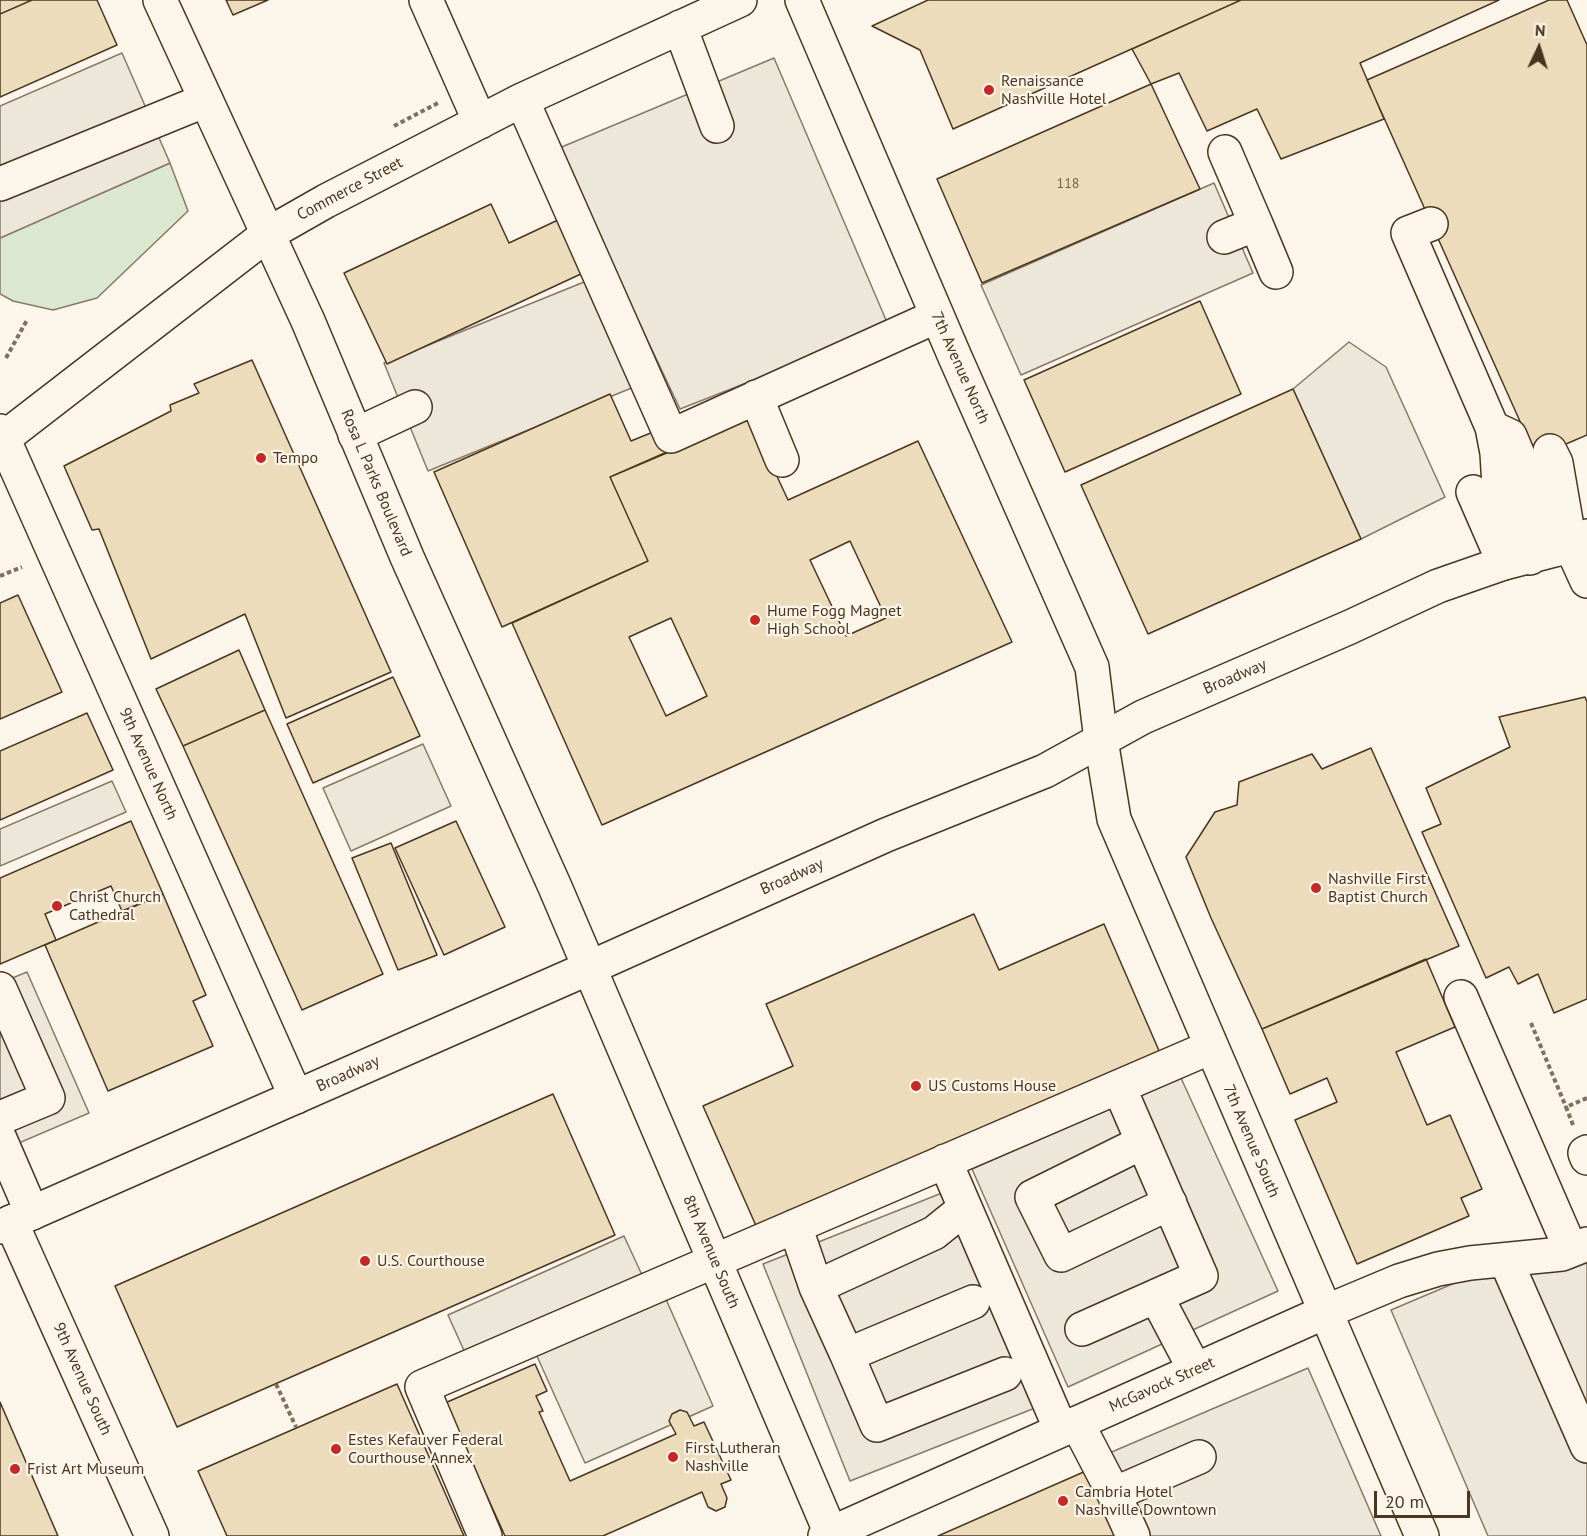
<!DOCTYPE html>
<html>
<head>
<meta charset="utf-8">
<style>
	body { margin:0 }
	#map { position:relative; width:1587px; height:1536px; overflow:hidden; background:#fbf6e9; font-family:"PT Sans",sans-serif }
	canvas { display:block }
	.north { position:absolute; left:1509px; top:18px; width:60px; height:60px; -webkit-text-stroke:4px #fbf6e9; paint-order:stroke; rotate:4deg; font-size:16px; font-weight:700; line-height:24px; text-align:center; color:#4a3520 }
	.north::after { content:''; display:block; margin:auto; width:21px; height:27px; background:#4a3520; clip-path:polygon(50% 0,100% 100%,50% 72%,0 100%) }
	.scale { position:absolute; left:1374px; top:1491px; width:96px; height:27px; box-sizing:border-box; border:3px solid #4a3520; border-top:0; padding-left:8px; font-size:18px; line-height:21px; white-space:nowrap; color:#4a3520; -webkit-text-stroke:4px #fbf6e9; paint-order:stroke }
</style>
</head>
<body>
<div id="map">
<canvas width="1587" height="1536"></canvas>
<div class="north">N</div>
<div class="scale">20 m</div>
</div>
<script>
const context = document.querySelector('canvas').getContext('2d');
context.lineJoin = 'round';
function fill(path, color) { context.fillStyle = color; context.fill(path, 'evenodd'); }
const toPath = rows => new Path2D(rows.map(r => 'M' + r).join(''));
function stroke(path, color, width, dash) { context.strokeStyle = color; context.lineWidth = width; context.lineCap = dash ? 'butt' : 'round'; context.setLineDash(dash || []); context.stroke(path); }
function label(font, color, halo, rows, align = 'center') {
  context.font = font + ' "PT Sans",sans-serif'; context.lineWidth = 4.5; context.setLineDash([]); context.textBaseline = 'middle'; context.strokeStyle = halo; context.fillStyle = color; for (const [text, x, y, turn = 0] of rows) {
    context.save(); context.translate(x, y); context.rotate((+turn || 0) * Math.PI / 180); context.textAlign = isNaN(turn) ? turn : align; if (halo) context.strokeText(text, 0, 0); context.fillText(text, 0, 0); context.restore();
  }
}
const green = toPath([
	[170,163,188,211,97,298,53,310,13,301,0,294,0,238,170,163]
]);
const parking = toPath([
	[122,53,170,163,0,238,0,106,122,53],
	[774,58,889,327,680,409,557,149,774,58],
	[1214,183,1253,273,1021,375,981,285,1214,183],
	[589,280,634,387,428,471,384,363,589,280],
	[1349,342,1386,367,1445,497,1361,539,1293,389,1349,342],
	[423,744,451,806,351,851,323,788,423,744],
	[112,781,126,812,0,866,0,829,112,781],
	[27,972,89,1113,0,1151,0,983,27,972],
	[1181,1078,1278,1291,1068,1387,972,1169,1181,1078],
	[947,1191,1035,1408,850,1481,763,1264,947,1191],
	[1587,1227,1587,1536,1488,1536,1391,1310,1587,1227],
	[624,1236,642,1275,466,1355,448,1315,624,1236],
	[665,1297,713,1406,585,1463,536,1354,665,1297],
	[1308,1368,1381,1536,1126,1536,1093,1460,1308,1368]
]);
const building = toPath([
	[0,0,32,0,0,14,0,0],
	[32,0,97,0,117,45,0,97,0,14,32,0],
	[226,0,268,0,233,15,226,0],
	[928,0,1241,0,953,129,920,50,872,26,928,0],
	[1241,0,1499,0,1360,63,1384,119,1281,159,1257,109,1207,131,1179,73,1151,84,1132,49,1241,0],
	[1549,0,1567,0,1587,45,1587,435,1536,457,1367,80,1549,0],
	[1151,84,1200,189,982,283,937,179,1151,84],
	[491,204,509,243,558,220,583,273,387,364,344,273,491,204],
	[1200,301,1241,394,1065,472,1024,380,1200,301],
	[252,360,391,672,286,718,245,614,151,659,99,529,92,530,64,466,171,411,170,405,199,393,194,384,252,360],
	[1293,389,1361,539,1148,634,1081,485,1293,389],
	[610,394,631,441,658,430,669,452,610,477,648,561,502,627,434,472,610,394],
	[749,416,788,500,918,441,1012,642,602,825,512,623,648,561,610,477,749,416],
	[850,541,886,618,846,636,810,560,850,541],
	[671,618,707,696,666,716,629,637,671,618],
	[18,595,62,692,0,719,0,603,18,595],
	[239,650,265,710,183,746,156,689,239,650],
	[393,677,420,736,313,783,287,724,393,677],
	[1585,697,1587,702,1587,999,1554,1013,1538,974,1518,984,1509,967,1486,978,1422,832,1441,824,1426,788,1510,747,1499,717,1585,697],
	[265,710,383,974,302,1010,183,746,265,710],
	[87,713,113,770,0,820,0,751,87,713],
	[1371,748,1459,946,1262,1029,1211,918,1186,857,1215,812,1237,805,1239,782,1312,754,1322,769,1371,748],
	[131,821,163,894,122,911,111,886,45,914,56,940,0,964,0,878,131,821],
	[456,821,505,927,444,955,395,848,456,821],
	[391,843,437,955,398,970,352,858,391,843],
	[163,894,206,995,193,1001,213,1046,108,1091,45,945,163,894],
	[974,914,999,970,1104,924,1160,1053,757,1228,703,1106,793,1066,766,1004,974,914],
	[1426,959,1455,1027,1396,1052,1427,1125,1450,1115,1482,1189,1461,1198,1469,1216,1357,1264,1295,1120,1337,1102,1327,1078,1290,1094,1262,1029,1426,959],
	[553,1094,615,1235,177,1427,115,1286,553,1094],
	[535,1364,547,1391,536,1396,543,1411,539,1412,570,1481,676,1434,669,1421,672,1414,680,1410,687,1412,694,1426,704,1422,731,1480,721,1484,727,1498,725,1507,716,1511,708,1507,702,1492,603,1536,505,1536,445,1403,535,1364],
	[397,1384,464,1536,227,1536,198,1471,397,1384],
	[0,1402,58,1536,0,1536,0,1402],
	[1095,1467,1125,1536,938,1536,1095,1467]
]);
const path = toPath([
	[394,126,438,103],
	[6,358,27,320],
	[0,576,22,567],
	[1531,1023,1566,1107],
	[1573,1125,1566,1107,1587,1098],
	[276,1384,296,1427]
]);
const minor = toPath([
	[426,0,480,122],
	[802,0,955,357,1092,667,1101,740,1114,819,1120,833,1422,1536],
	[680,27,717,126],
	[522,100,671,436,937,316],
	[1225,152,1256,224],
	[0,184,206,100],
	[1431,224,1408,233,1492,427,1497,453,1499,487,1530,558],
	[1224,237,1256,224,1276,272],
	[756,397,782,460],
	[1495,429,1510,436,1558,549],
	[0,431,296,1097],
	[355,435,415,407],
	[0,441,268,234,326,201,522,100,740,0],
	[1550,451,1556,463,1570,544,1587,581],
	[1473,492,1504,563],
	[0,989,48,1098,0,1118],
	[1461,997,1571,1250],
	[0,1139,32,1213],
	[1143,1142,1032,1197,1061,1255,1170,1203],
	[1587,1152,1585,1153,1587,1158],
	[945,1161,1061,1430],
	[11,1222,152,1536],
	[795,1226,816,1287,847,1355],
	[1506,1261,1587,1446],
	[816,1287,934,1233,965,1208],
	[1156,1296,1195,1370],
	[973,1302,847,1355,877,1425,1005,1374],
	[1082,1329,1201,1276,1119,1087],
	[1077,1423,1114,1494,1133,1536],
	[1114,1494,1199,1457],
	[485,1536,422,1387,1211,1047],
	[825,1536,1325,1312,1399,1281,1438,1269,1470,1263,1562,1254,1587,1244]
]);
const major = toPath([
	[160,0,308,321,407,557,555,887,832,1536],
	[0,1227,589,968,886,835,1045,771,1143,717,1350,627,1438,586,1504,563,1558,549,1587,536]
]);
const markers = [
	[989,90,6,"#c62828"],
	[261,458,6,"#c62828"],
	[755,620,6,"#c62828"],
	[1316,888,6,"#c62828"],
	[57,906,6,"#c62828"],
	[916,1086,6,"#c62828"],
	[365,1261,6,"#c62828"],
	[336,1449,6,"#c62828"],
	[673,1457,6,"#c62828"],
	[15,1469,6,"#c62828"],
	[1063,1501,6,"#c62828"]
];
const numberNames = [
	["118",1068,184]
];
const poiNames = [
	["Renaissance",1001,81],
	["Nashville Hotel",1001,99],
	["Tempo",273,458],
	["Hume Fogg Magnet",767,611],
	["High School",767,629],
	["Nashville First",1328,879],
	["Baptist Church",1328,897],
	["Christ Church",69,897],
	["Cathedral",69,915],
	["US Customs House",928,1086],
	["U.S. Courthouse",377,1261],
	["Estes Kefauver Federal",348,1440],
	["Courthouse Annex",348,1458],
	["First Lutheran",685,1448],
	["Nashville",685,1466],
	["Frist Art Museum",27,1469],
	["Cambria Hotel",1075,1492],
	["Nashville Downtown",1075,1510]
];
const streetNames = [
	["Commerce Street",350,189,-28],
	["7th Avenue North",960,368,66],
	["Rosa L Parks Boulevard",376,483,67],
	["Broadway",1235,677,-23],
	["9th Avenue North",148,764,66],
	["Broadway",792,877,-24],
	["Broadway",348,1074,-24],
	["7th Avenue South",1251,1141,67],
	["8th Avenue South",711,1252,67],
	["9th Avenue South",82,1379,66],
	["McGavock Street",1162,1385,-24]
];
fill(green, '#dce7d0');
stroke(green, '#887966', 1.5);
fill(parking, '#ede7d9');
stroke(parking, '#887966', 1.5);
fill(building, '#ecdcbc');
stroke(building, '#4a3520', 1.5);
stroke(minor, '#4a3520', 36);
stroke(major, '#4a3520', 36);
stroke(path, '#7f6f5c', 4, [4.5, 3]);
stroke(minor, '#fbf6e9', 33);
stroke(major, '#fbf6e9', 33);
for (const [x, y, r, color] of markers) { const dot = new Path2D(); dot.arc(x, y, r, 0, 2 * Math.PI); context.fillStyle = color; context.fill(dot); stroke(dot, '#fbf6e9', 2); }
label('14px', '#725f47', null, numberNames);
label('16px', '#4a3520', '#fbf6e9', poiNames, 'left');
label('16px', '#4a3520', '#fbf6e9', streetNames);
</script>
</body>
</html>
